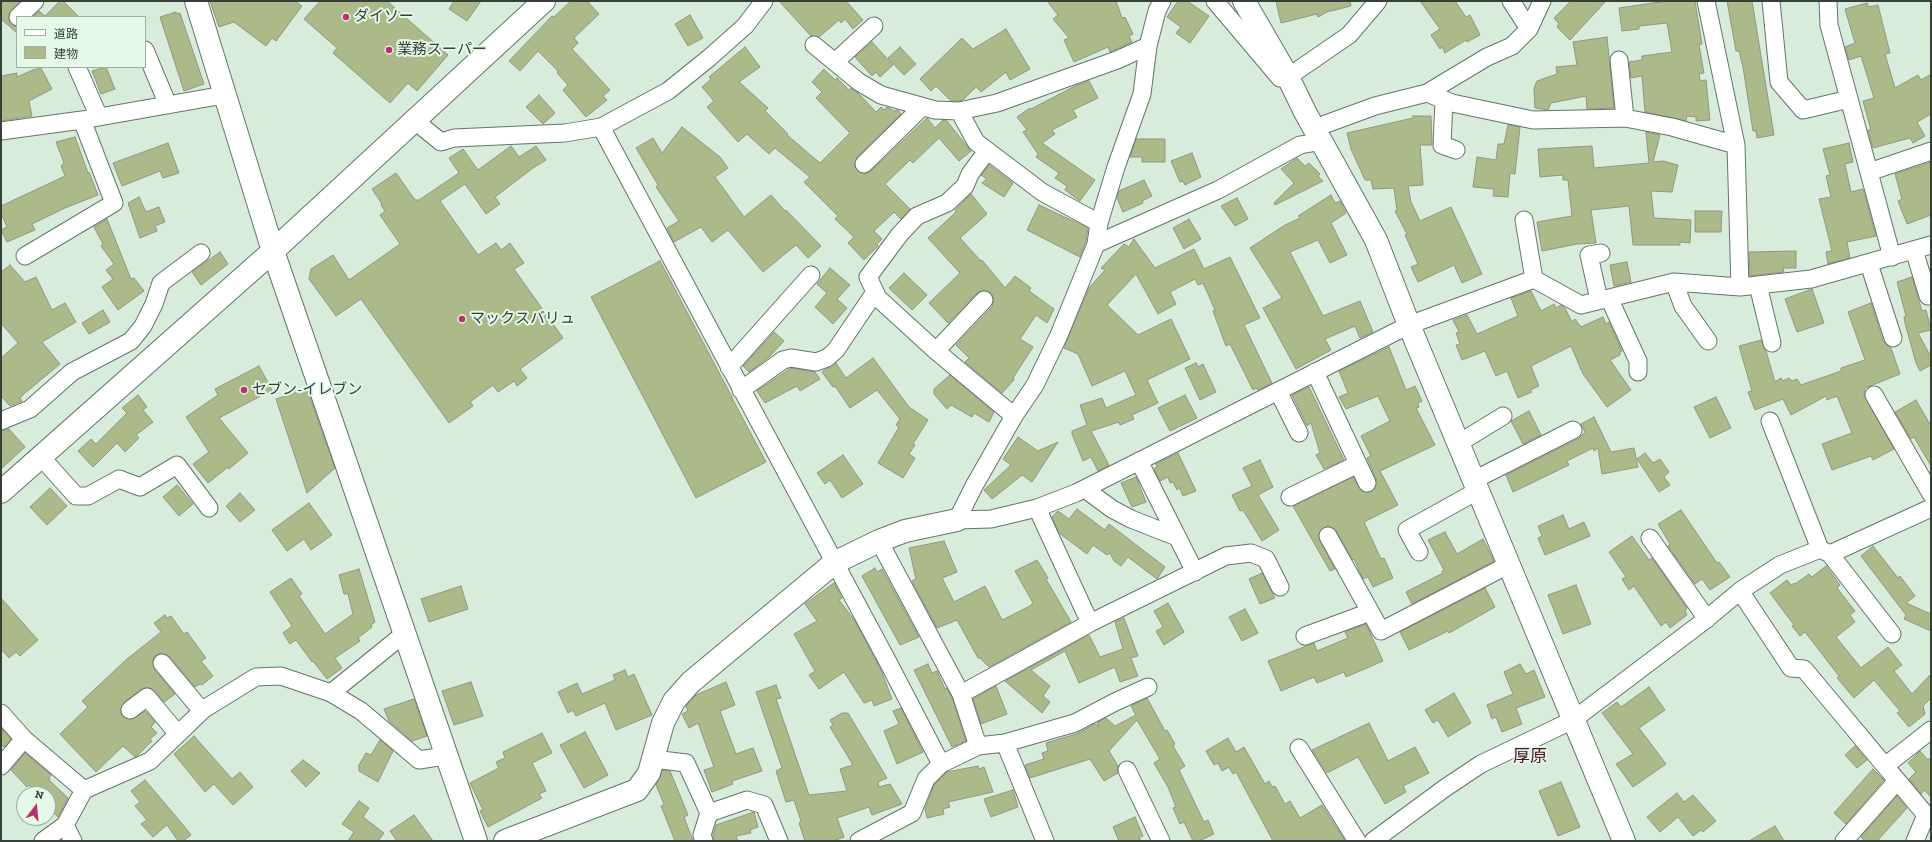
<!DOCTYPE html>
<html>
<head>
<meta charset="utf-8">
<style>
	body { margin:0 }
	#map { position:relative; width:1932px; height:842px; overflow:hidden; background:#d7ecdb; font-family:"Zilla Slab","Noto Sans JP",serif }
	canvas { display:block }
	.frame { position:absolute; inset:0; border:2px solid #373f39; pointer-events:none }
	.legend { position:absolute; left:16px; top:16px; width:130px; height:52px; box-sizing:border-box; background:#e4f9e8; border:1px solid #9fafa2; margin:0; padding:5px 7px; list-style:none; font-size:12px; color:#373f39 }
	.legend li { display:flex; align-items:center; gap:8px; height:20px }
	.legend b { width:20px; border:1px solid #9fafa2 }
	.north { position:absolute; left:16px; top:786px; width:40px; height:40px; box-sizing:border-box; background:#e4f9e8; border:1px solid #9fafa2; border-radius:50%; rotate:16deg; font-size:11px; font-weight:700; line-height:16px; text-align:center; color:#373f39 }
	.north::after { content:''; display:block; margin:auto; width:14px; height:18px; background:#bb316b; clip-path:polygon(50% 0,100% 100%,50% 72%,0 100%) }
</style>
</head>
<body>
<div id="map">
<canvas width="1932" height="842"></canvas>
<div class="frame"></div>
<ul class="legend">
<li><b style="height:5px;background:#fff"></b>道路</li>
<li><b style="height:11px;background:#acb989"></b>建物</li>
</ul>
<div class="north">N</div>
</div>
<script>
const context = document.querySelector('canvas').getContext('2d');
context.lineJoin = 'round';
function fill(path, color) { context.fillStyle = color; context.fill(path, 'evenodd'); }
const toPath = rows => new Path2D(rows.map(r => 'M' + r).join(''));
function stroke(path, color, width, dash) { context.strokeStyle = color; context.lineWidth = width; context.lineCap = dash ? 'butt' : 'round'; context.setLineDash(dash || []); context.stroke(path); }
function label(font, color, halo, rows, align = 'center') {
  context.font = font + ' "Zilla Slab","Noto Sans JP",serif'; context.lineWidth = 4; context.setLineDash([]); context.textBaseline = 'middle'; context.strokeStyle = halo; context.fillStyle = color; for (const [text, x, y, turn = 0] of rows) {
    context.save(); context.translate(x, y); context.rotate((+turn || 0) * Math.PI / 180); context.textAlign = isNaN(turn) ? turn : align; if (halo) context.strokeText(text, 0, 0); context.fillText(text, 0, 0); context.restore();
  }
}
const building = toPath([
	[1,1,20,1,8,15,10,24,17,27,17,33,1,19,1,1],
	[60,1,63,1,79,17,33,17,39,11,45,16,60,1],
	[210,1,295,1,302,6,276,41,272,38,266,46,234,22,219,27,210,1],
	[320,1,387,1,448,55,417,91,408,83,390,103,333,53,337,48,304,19,320,1],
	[454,1,481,1,467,21,449,9,454,1],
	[571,1,587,1,599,14,574,38,578,43,572,49,610,90,603,96,607,100,586,117,563,90,568,85,557,73,558,71,538,51,520,71,509,61,552,16,554,17,571,1],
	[779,1,846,1,863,20,853,29,845,19,841,23,839,20,819,37,811,36,779,1],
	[1047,1,1116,1,1122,18,1125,17,1133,34,1129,36,1132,42,1110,52,1108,47,1074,62,1064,40,1069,38,1053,19,1058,15,1047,1],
	[1178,1,1187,1,1209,16,1190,43,1176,33,1181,27,1167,17,1178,1],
	[1276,1,1350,1,1351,6,1327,12,1318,17,1317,14,1281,23,1276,1],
	[1420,1,1455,1,1466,17,1470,15,1480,35,1467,42,1466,40,1445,53,1442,47,1440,49,1431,35,1440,29,1420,1],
	[1571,1,1606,1,1570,40,1557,27,1559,24,1554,18,1571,1],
	[1667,1,1695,1,1702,44,1699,45,1704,73,1699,74,1700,81,1706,80,1710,120,1696,121,1696,117,1687,116,1686,121,1645,112,1642,76,1631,78,1629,62,1642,60,1642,56,1672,52,1667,23,1639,26,1639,29,1622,31,1619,8,1667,1],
	[1727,1,1752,1,1774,135,1757,138,1756,131,1753,131,1743,67,1739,51,1736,51,1727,1],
	[1867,3,1869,7,1878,5,1890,53,1885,54,1895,88,1918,75,1921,80,1931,74,1931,114,1917,122,1925,136,1913,143,1910,138,1873,148,1868,130,1871,130,1863,101,1874,98,1861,56,1849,60,1845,47,1855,43,1845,9,1867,3],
	[176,12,176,14,180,13,204,84,184,91,160,17,176,12],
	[690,15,703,38,688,46,675,24,690,15],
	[1006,29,1030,69,1010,80,1006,72,981,92,976,87,963,100,958,101,951,101,936,86,931,91,920,79,962,38,973,49,1006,29],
	[1607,37,1614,108,1587,109,1586,96,1551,103,1548,110,1535,108,1534,88,1537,81,1557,74,1556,67,1577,65,1573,42,1607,37],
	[872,42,893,65,880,77,876,72,872,76,855,57,872,42],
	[745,47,760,67,739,82,768,108,765,111,788,134,787,135,820,163,850,133,816,98,822,92,812,82,824,69,835,80,837,78,849,90,851,88,858,93,876,112,881,107,884,110,887,107,894,111,898,110,901,114,857,157,854,166,861,173,866,174,871,171,927,118,935,128,943,120,946,120,971,151,959,161,939,138,913,163,910,160,885,184,910,209,901,219,894,212,874,231,882,239,877,244,878,246,864,260,848,243,854,237,835,219,838,216,804,182,810,177,775,148,769,154,747,134,738,142,707,107,714,101,702,87,711,79,709,77,745,47],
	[900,47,916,64,904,75,888,58,900,47],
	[106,67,115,89,101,94,92,71,106,67],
	[41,68,52,89,29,101,32,116,1,121,1,76,17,73,17,77,33,70,41,68],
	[1089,81,1098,98,1073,110,1077,117,1052,130,1055,134,1042,143,1095,180,1080,201,1065,190,1067,186,1055,178,1059,173,1036,157,1038,154,1023,132,1027,130,1017,117,1030,108,1031,109,1075,86,1089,81],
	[539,95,555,113,543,124,526,107,539,95],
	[1413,116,1431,116,1432,145,1420,145,1423,185,1408,186,1411,202,1420,221,1451,207,1482,274,1462,283,1454,265,1418,282,1411,267,1418,264,1405,235,1407,234,1395,211,1397,210,1394,188,1373,189,1371,180,1365,180,1351,149,1347,133,1413,118,1413,116],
	[1508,125,1520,127,1515,174,1510,173,1508,197,1493,196,1494,189,1473,187,1477,157,1496,160,1498,144,1504,144,1508,125],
	[682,127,720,157,728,168,715,177,744,217,771,195,785,211,786,210,821,246,808,258,796,245,763,272,728,230,712,242,701,227,674,242,667,228,679,221,656,187,658,185,636,148,653,138,662,153,682,127],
	[1646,132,1660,135,1653,162,1663,161,1678,165,1672,192,1651,191,1654,218,1691,220,1690,243,1680,242,1680,245,1633,245,1629,206,1591,210,1596,243,1577,244,1542,251,1537,222,1572,216,1568,180,1563,180,1563,175,1540,177,1538,149,1592,146,1594,168,1649,163,1646,132],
	[75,137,88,173,89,172,98,195,65,208,32,224,35,230,7,242,1,230,7,227,1,213,1,206,65,176,61,166,64,163,56,142,75,137],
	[1136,139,1165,139,1165,162,1142,162,1142,157,1130,157,1136,139],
	[168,143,179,173,163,178,160,171,122,186,113,163,168,143],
	[1849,143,1853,162,1845,164,1851,192,1863,189,1876,236,1847,242,1850,258,1828,264,1826,252,1832,251,1819,199,1831,197,1826,176,1830,175,1823,149,1849,143],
	[511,146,519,157,536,146,546,160,533,168,495,197,500,204,486,214,465,184,440,201,478,255,496,243,501,250,510,243,524,263,514,269,563,338,520,369,527,378,517,386,514,381,498,392,493,385,470,402,473,406,449,423,361,299,336,316,309,279,311,269,333,255,349,280,400,244,380,215,385,211,381,205,382,204,372,189,396,173,415,200,419,200,459,173,449,158,463,149,478,170,511,146],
	[1192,153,1201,177,1185,185,1183,181,1180,182,1171,161,1192,153],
	[1297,158,1305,166,1309,163,1320,174,1318,176,1323,181,1275,205,1274,203,1294,183,1281,169,1297,158],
	[1931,162,1931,215,1907,224,1898,201,1902,199,1895,174,1931,162],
	[989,165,1013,183,1004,197,982,183,987,179,981,175,989,165],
	[1144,180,1152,196,1142,201,1143,203,1123,212,1117,198,1119,191,1144,180],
	[971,194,987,214,960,238,981,261,982,260,1005,288,1015,276,1031,288,1029,291,1054,309,1047,323,1036,315,1020,339,1033,347,1013,378,1014,380,1002,393,965,362,969,358,956,345,992,307,994,298,991,293,986,290,977,293,948,323,929,303,960,273,928,238,956,212,955,210,971,194],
	[1331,195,1335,203,1340,201,1346,213,1331,223,1347,255,1330,263,1318,240,1290,252,1323,316,1360,301,1373,332,1360,338,1355,326,1325,339,1331,350,1296,369,1263,308,1282,298,1250,248,1285,225,1300,218,1298,216,1331,195],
	[139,197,146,212,159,207,165,222,155,226,157,231,140,238,128,203,139,197],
	[1237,198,1248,219,1235,226,1221,206,1237,198],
	[1039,205,1088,228,1086,241,1080,257,1027,230,1039,205],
	[1695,211,1722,211,1721,232,1695,232,1695,211],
	[107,219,131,279,134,278,144,291,118,310,102,287,113,279,106,270,114,264,101,246,103,244,94,227,107,219],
	[1189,219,1201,239,1184,249,1173,228,1189,219],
	[1134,239,1155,268,1194,249,1204,269,1230,257,1260,318,1244,325,1272,383,1258,390,1256,388,1253,390,1230,344,1226,346,1213,311,1215,310,1203,283,1198,285,1195,279,1170,292,1176,304,1158,314,1136,274,1107,305,1138,335,1171,319,1190,359,1147,380,1158,403,1132,415,1134,419,1120,425,1119,422,1091,431,1109,465,1098,471,1091,457,1083,461,1072,434,1072,431,1087,425,1080,405,1102,398,1106,408,1136,395,1125,371,1092,386,1078,354,1064,348,1089,288,1105,270,1101,268,1124,244,1129,247,1134,239],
	[1796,251,1796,268,1783,268,1784,272,1750,276,1749,252,1796,251],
	[220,252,228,264,201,285,192,272,220,252],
	[660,261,733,399,731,401,733,400,766,462,696,498,591,297,660,261],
	[1627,262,1631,282,1614,286,1610,265,1627,262],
	[10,265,25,282,36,277,52,310,65,303,76,322,42,342,60,364,25,393,20,398,22,401,10,406,1,396,1,358,18,343,1,323,1,272,10,265],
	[830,268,850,285,837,299,847,308,833,324,815,307,827,293,817,284,830,268],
	[904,273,927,295,912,310,889,288,904,273],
	[1912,277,1922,311,1926,310,1931,330,1918,333,1931,357,1931,365,1920,371,1916,363,1905,323,1904,317,1906,316,1897,282,1912,277],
	[1812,289,1824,323,1797,332,1785,299,1812,289],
	[1531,291,1541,311,1554,304,1556,308,1561,305,1565,308,1572,322,1575,319,1581,327,1603,317,1606,324,1609,322,1622,351,1620,352,1620,355,1610,360,1631,390,1607,407,1583,374,1571,346,1531,366,1539,386,1530,390,1532,392,1518,398,1507,371,1496,376,1485,351,1462,360,1456,345,1460,344,1456,333,1459,332,1453,320,1467,315,1477,334,1518,316,1511,298,1531,291],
	[1871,303,1883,341,1891,348,1900,374,1865,388,1864,395,1894,449,1873,460,1871,456,1832,470,1822,444,1852,433,1837,396,1827,400,1826,396,1791,415,1783,399,1755,410,1748,392,1752,391,1739,346,1761,340,1766,351,1775,382,1781,378,1783,381,1789,378,1792,381,1797,379,1801,385,1841,371,1841,368,1865,360,1848,312,1871,303],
	[103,310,110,322,89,334,82,323,103,310],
	[774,332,784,341,769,357,749,372,743,366,774,332],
	[1389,347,1406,390,1415,386,1422,401,1418,403,1419,407,1416,408,1435,445,1380,471,1398,505,1364,522,1381,559,1384,558,1393,578,1373,587,1368,577,1363,579,1354,559,1353,560,1336,531,1328,526,1320,531,1318,536,1335,569,1330,571,1293,506,1353,477,1362,491,1371,492,1375,488,1376,479,1367,458,1371,456,1361,436,1390,421,1378,396,1346,409,1339,397,1348,393,1339,371,1389,347],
	[873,358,909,407,928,420,913,444,915,445,909,454,915,458,903,478,878,463,899,427,896,425,900,419,877,390,850,408,835,386,833,387,822,372,836,363,846,378,873,358],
	[1196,363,1198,367,1203,364,1216,392,1200,400,1185,368,1196,363],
	[259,366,272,390,219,418,248,453,229,469,228,467,208,483,193,464,209,452,186,417,218,395,215,389,259,366],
	[791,368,815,372,820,379,800,391,797,386,765,403,757,391,791,368],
	[950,375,994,412,989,422,974,413,972,417,951,405,947,409,934,394,934,389,950,375],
	[1309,387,1344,460,1324,469,1316,455,1320,453,1311,423,1307,426,1292,395,1309,387],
	[307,389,335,468,307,493,276,399,307,389],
	[138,395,147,407,143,410,153,422,136,435,139,438,125,452,117,443,93,467,78,451,91,439,96,444,127,413,122,408,138,395],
	[1185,395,1197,418,1170,431,1158,408,1185,395],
	[1716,397,1731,428,1710,438,1694,407,1716,397],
	[1916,400,1931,426,1931,466,1914,437,1911,439,1895,412,1916,400],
	[1529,411,1541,435,1523,444,1511,421,1529,411],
	[1594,417,1611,452,1634,448,1638,467,1602,474,1598,448,1594,451,1593,448,1567,461,1569,465,1513,492,1506,475,1578,439,1585,432,1581,424,1594,417],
	[9,429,25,447,1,469,1,431,9,429],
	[1018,437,1038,451,1058,442,1032,482,1022,475,992,499,984,490,1011,465,1003,459,1018,437],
	[1178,453,1196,491,1183,496,1179,487,1177,490,1173,482,1170,483,1168,477,1160,481,1154,469,1157,467,1156,464,1178,453],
	[1645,453,1653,463,1660,459,1669,472,1664,477,1670,485,1659,492,1637,459,1645,453],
	[843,455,863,484,842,498,830,480,825,484,817,473,843,455],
	[1260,460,1273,487,1258,495,1279,530,1262,541,1243,510,1240,511,1232,495,1252,486,1243,468,1260,460],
	[1136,477,1146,502,1132,507,1121,483,1136,477],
	[177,485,193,504,179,516,163,497,177,485],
	[50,488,67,506,47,525,30,507,50,488],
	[240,493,255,510,240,522,226,506,240,493],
	[309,503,332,535,311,550,304,539,287,551,272,530,309,503],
	[1077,509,1105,530,1109,524,1165,567,1157,579,1128,557,1121,566,1114,561,1110,553,1107,555,1093,545,1087,554,1059,533,1052,517,1058,511,1069,519,1077,509],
	[1681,510,1717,563,1719,562,1730,577,1710,590,1702,579,1695,584,1668,546,1670,544,1658,524,1681,510],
	[1563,515,1569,529,1584,522,1590,536,1545,555,1538,538,1542,536,1538,526,1563,515],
	[1445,532,1457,554,1483,539,1494,561,1412,604,1406,592,1443,573,1442,571,1444,570,1428,540,1445,532],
	[1632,536,1649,560,1652,558,1687,608,1685,611,1687,615,1670,628,1666,622,1661,626,1634,586,1629,590,1622,579,1626,577,1609,552,1632,536],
	[944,541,957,572,942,578,954,602,985,586,1002,620,1030,606,1033,603,1015,571,1037,560,1048,578,1046,579,1071,622,989,667,980,658,978,658,957,620,937,628,912,581,916,579,909,548,944,541],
	[1873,546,1898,578,1900,576,1915,596,1906,603,1931,614,1931,631,1904,619,1906,615,1861,556,1873,546],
	[1826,566,1840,585,1837,588,1855,611,1850,615,1855,622,1836,637,1861,668,1888,647,1902,665,1894,671,1912,694,1931,674,1931,698,1923,706,1925,714,1909,727,1897,713,1900,711,1874,680,1854,698,1837,678,1839,676,1805,632,1800,636,1792,626,1794,625,1770,593,1787,580,1791,585,1795,583,1795,584,1809,574,1812,577,1826,566],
	[875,568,877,572,882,569,919,637,900,645,862,576,875,568],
	[359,569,375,622,371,625,372,627,358,638,360,641,335,658,342,668,327,679,313,661,312,662,296,640,290,644,283,633,292,626,270,592,291,578,302,594,299,596,325,634,353,614,348,594,344,594,339,575,359,569],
	[1262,573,1275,598,1260,604,1249,579,1262,573],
	[834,583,842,598,839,600,855,621,881,670,892,699,874,706,872,700,864,703,844,672,819,689,809,675,815,671,794,634,817,621,805,604,834,583],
	[1576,585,1591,624,1563,634,1548,595,1576,585],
	[461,586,468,609,429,622,421,599,461,586],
	[1485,588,1495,607,1449,633,1448,631,1409,650,1400,632,1485,588],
	[1,598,38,640,20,656,16,652,9,658,1,649,1,598],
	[1168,603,1184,632,1164,645,1156,631,1163,627,1154,611,1168,603],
	[1245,609,1258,633,1242,641,1229,617,1245,609],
	[165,615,167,618,171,616,184,634,187,632,206,658,201,661,213,676,202,685,200,684,195,687,169,656,161,653,156,655,153,660,154,669,175,694,164,702,154,690,145,687,124,702,120,711,122,716,131,720,145,711,155,722,151,727,157,733,150,739,152,741,138,755,135,757,123,746,96,772,60,734,88,707,82,701,127,659,161,632,154,623,165,615],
	[1124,618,1138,656,1131,658,1138,676,1120,682,1115,667,1079,683,1065,651,1031,670,1050,686,1043,696,1050,702,1042,713,1005,681,1089,635,1100,657,1123,649,1115,622,1124,618],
	[1366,624,1383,661,1346,677,1344,672,1317,683,1314,677,1281,691,1268,661,1314,643,1317,651,1348,638,1345,632,1366,624],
	[928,664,932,673,937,671,945,689,947,688,952,698,966,741,952,747,914,670,928,664],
	[1520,664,1526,674,1534,670,1545,697,1516,708,1522,724,1502,732,1496,717,1492,719,1487,705,1513,694,1504,672,1520,664],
	[625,670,628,677,634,674,652,715,616,730,605,703,576,716,573,710,568,713,558,692,577,683,582,694,615,680,613,675,625,670],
	[471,682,483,716,454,725,442,691,471,682],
	[726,682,735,705,720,711,736,754,753,748,762,771,732,781,733,784,712,792,704,770,714,767,698,723,689,728,682,714,688,711,686,706,696,695,726,682],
	[776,685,781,698,776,699,809,795,847,791,840,769,853,765,830,727,833,725,830,720,842,713,848,713,887,778,878,782,879,787,890,784,902,804,872,815,869,807,837,818,844,837,833,841,805,841,799,823,801,821,794,800,786,802,776,771,782,768,756,692,776,685],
	[996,686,1007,714,981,724,973,699,996,686],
	[1649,687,1665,710,1639,728,1666,764,1633,787,1616,764,1633,754,1602,713,1617,702,1621,707,1649,687],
	[1454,693,1471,723,1448,737,1438,720,1433,723,1425,710,1454,693],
	[1147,698,1165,731,1167,730,1175,744,1173,746,1185,766,1179,770,1204,822,1208,820,1214,834,1199,841,1193,841,1184,822,1180,824,1173,808,1176,807,1168,787,1154,763,1160,759,1137,720,1109,751,1118,766,1118,773,1104,781,1090,759,1030,778,1025,765,1044,759,1042,753,1048,751,1046,743,1079,733,1095,724,1099,727,1097,723,1106,718,1115,726,1136,715,1131,706,1147,698],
	[414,699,427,736,412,741,389,721,384,709,414,699],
	[901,708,923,752,897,764,884,731,899,724,893,711,901,708],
	[1369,723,1388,761,1415,747,1429,773,1403,786,1406,792,1385,804,1358,757,1327,773,1312,750,1369,723],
	[1,728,11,739,4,747,1,744,1,728],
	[585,732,608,775,584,788,560,745,585,732],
	[542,733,552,753,532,763,546,791,539,794,542,798,488,827,480,811,483,810,470,783,499,768,496,762,505,758,503,752,542,733],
	[194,736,232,779,240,772,253,787,233,805,214,784,205,792,174,754,194,736],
	[1228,738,1236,752,1244,747,1265,784,1269,781,1272,787,1275,786,1285,804,1290,801,1300,818,1322,805,1345,841,1273,841,1236,772,1233,774,1229,767,1222,771,1218,763,1214,765,1206,751,1228,738],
	[380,740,393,751,378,782,359,771,359,765,366,753,371,755,380,740],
	[1855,746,1867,760,1857,768,1845,755,1855,746],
	[1920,751,1928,760,1931,757,1931,797,1924,790,1921,794,1909,779,1916,772,1908,763,1920,751],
	[25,753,51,775,49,778,50,781,68,798,58,817,48,808,48,794,37,794,29,785,27,787,11,770,25,753],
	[303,760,320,773,306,787,291,771,303,760],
	[978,766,979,769,984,767,993,792,948,802,950,807,943,809,944,814,927,818,925,809,934,785,947,772,978,766],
	[1873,769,1884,780,1846,824,1834,813,1873,769],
	[663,770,670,771,688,815,684,817,693,841,675,841,661,806,664,804,656,785,663,770],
	[145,780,184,826,191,835,183,841,178,841,167,825,153,837,141,824,147,820,135,806,140,802,131,791,145,780],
	[1561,782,1580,827,1558,836,1539,791,1561,782],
	[1013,790,1018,807,991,817,984,799,1013,790],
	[1677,793,1684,802,1693,795,1716,821,1703,832,1701,830,1693,836,1678,817,1660,832,1647,817,1677,793],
	[1897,796,1907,808,1877,841,1865,841,1861,837,1897,796],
	[359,801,369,808,363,817,384,833,378,841,348,841,354,832,342,824,359,801],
	[754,812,758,827,750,830,751,833,736,836,738,841,714,841,713,835,716,825,754,812],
	[414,815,433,841,397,841,390,831,414,815],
	[1135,817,1143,836,1139,837,1141,841,1119,841,1113,827,1135,817],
	[1775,826,1784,841,1749,841,1775,826]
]);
const street = toPath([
	[1162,1,1157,11,1148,46,1142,94,1116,167,1099,223,1096,244,1059,335,1035,385,1014,416,974,486,957,520,991,519,1037,508,1076,493,1409,325,1534,279,1581,305,1674,282,1740,287,1811,279,1931,245],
	[1215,1,1280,78],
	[1511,1,1529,29],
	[1706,1,1736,145,1740,287],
	[1771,1,1779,82,1803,110,1849,99],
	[1828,1,1829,25,1892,257],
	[18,17,35,1],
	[814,45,859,82,881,95,935,110,959,111,997,103,1117,60,1148,46],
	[145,50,168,105],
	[1619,60,1625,118],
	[835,62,874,26],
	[77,67,99,117],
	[1288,77,1349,35,1378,1],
	[1427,93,1452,103,1533,120,1625,118,1672,127,1736,145],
	[1444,100,1442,145,1456,150],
	[959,111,976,142,1042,192,1099,223],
	[415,121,441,142,454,138,565,133,601,127,668,91,709,58,745,26,764,1],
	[601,127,888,662,941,764],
	[1315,128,1375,106,1427,93,1487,57,1512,46,1529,29,1542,1],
	[1,131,82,120,224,95],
	[987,151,970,174,965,186,947,203,917,216,900,234,868,277,878,298,936,351,1014,416],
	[864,164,922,107],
	[1869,172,1931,151],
	[1524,220,1534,279],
	[1096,244,1218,190,1300,145,1323,141],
	[1914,250,1928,296],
	[25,256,114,203,82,120],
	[1869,264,1893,338],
	[1674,282,1683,306,1708,341],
	[1758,285,1772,343],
	[1609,298,1638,361,1638,372],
	[1599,300,1589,255,1601,253],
	[936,351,984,300],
	[729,367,811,275],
	[1315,372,1367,483],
	[741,390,783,360,791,358,816,362,827,358,836,350,875,292],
	[1278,391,1299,433],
	[1874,395,1931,494],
	[1,421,30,409,72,372,131,341,143,326,154,304,161,283,201,253],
	[1770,421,1820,549],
	[1459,443,1503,416],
	[41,457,76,496,88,496,119,479,140,487,177,465,209,508],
	[1139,461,1195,572],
	[1474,480,1573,430],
	[1085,489,1112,509,1131,519,1177,537],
	[1290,497,1358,464],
	[1037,508,1090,623],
	[1328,536,1381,631,1510,564],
	[1650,538,1707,619],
	[879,541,961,694],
	[1419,552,1407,530,1479,490],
	[1830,554,1892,634],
	[1740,591,1791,668,1804,669,1926,815,1915,841],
	[1305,636,1370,612],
	[162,663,202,711],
	[331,693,404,634],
	[130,710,147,697,178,734],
	[1,713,24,739,84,790],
	[1005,743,1075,723,1115,702,1148,687],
	[978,746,961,694,1090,623,1226,556,1251,553,1266,559,1280,587],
	[1299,748,1357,841],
	[653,759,686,763,709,813],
	[1,766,24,739],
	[1885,766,1931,730],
	[1127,770,1161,841],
	[65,825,73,841],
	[43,841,65,825,84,790,150,761,204,709,256,677,281,676,331,693,361,711,419,760,445,756],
	[704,841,702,835,709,813,747,800,764,805,779,841],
	[859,841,912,813,926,779,941,764,978,746,1005,743,1045,841],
	[1373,841,1445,788,1481,764,1573,720,1704,621,1740,591,1780,565,1820,549,1830,554,1931,508],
	[1844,841,1897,781]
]);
const secondary = toPath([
	[196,1,273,251,476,841],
	[1244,1,1288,77,1305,112,1376,240,1409,325,1624,841],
	[1,492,273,251,544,1],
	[505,841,637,790,649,773,663,723,674,701,691,682,834,563,879,541,905,531,957,520]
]);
const markers = [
	[346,17,4,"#bb316b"],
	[389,50,4,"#bb316b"],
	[462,319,4,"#bb316b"],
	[244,390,4,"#bb316b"]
];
const poiNames = [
	["ダイソー",354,17],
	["業務スーパー",397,50],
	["マックスバリュ",470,319],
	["セブン-イレブン",252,390]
];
const quarterNames = [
	["厚原",1530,757]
];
fill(building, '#acb989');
stroke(building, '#909781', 1);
stroke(street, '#637667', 19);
stroke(secondary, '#637667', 24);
stroke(street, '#fff', 17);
stroke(secondary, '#fff', 22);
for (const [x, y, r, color] of markers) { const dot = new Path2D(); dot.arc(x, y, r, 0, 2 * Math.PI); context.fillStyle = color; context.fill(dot); stroke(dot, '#e4f9e8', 1.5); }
label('15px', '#373f39', '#e4f9e8', poiNames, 'left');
label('17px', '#4e0c29', '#e4f9e8', quarterNames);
</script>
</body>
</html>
